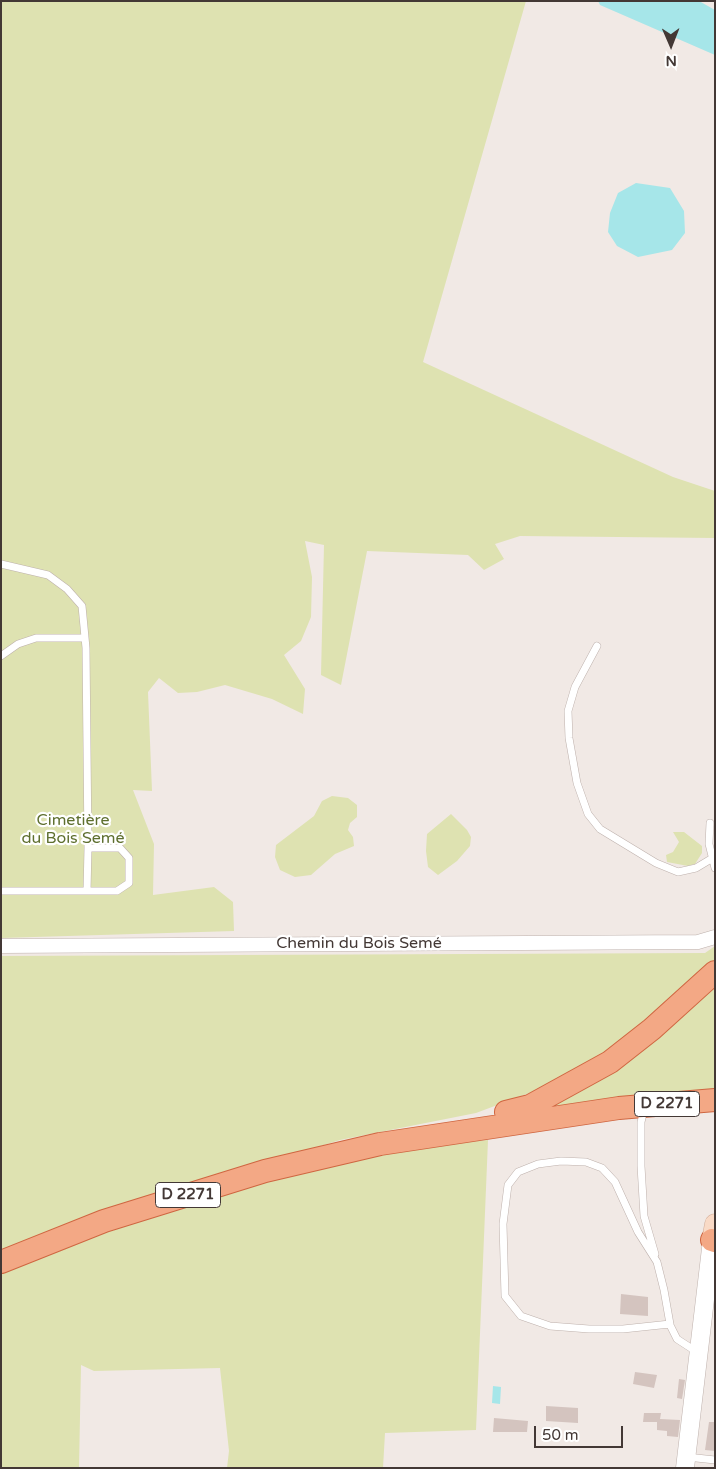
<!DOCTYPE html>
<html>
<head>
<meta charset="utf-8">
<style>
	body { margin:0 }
	#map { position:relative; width:716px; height:1469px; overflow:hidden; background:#f1e9e5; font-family:"Varela Round",sans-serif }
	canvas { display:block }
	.frame { position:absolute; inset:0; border:2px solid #433835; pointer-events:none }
	.north { position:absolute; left:646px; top:20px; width:50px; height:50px; -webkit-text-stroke:4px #fff; paint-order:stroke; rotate:179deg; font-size:14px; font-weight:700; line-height:20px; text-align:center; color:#433835 }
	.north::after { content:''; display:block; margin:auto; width:18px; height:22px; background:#433835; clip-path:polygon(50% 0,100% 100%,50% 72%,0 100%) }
	.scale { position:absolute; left:534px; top:1426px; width:89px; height:22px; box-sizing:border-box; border:2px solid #433835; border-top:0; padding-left:6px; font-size:15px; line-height:18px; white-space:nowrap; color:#433835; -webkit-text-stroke:4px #fff; paint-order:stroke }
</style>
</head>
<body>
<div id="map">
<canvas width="716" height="1469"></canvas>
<div class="frame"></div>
<div class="north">N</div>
<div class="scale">50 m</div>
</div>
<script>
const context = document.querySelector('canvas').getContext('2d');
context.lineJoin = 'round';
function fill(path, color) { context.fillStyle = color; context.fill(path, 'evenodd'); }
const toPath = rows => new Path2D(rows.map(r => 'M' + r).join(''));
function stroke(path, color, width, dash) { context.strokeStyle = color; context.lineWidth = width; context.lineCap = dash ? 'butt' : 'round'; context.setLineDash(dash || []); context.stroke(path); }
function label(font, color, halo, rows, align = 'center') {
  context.font = font + ' "Varela Round",sans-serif'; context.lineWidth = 4.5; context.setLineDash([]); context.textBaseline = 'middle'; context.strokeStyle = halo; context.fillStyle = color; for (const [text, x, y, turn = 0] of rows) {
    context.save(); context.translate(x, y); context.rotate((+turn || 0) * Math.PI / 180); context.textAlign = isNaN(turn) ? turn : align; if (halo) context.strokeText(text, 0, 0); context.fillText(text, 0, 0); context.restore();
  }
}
const green = toPath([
	[1,1,526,1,423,362,673,477,715,491,715,538,520,536,495,544,504,559,484,570,468,555,367,551,341,685,321,675,324,545,305,541,312,577,311,617,301,641,284,655,305,689,303,714,272,699,225,685,197,692,178,693,159,678,148,692,152,791,133,790,154,844,153,895,214,887,233,902,234,931,1,938],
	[332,796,348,798,357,805,357,817,350,823,348,830,353,837,354,846,335,854,311,875,295,877,280,870,275,857,276,845,314,816,322,801],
	[451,814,467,830,471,837,470,846,457,861,438,875,428,867,426,851,427,834],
	[673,832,684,832,702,846,702,853,695,864,688,866,667,862,666,855,673,852,679,842],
	[715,946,715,961,621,1045,548,1086,476,1113,340,1140,66,1225,1,1252,1,956,705,953],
	[715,977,715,1089,537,1109],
	[488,1140,476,1430,385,1433,383,1468,227,1468,229,1451,220,1368,94,1371,81,1365,79,1468,1,1468,1,1270,148,1216,266,1181,377,1155,455,1143]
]);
const water = toPath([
	[598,1,699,1,715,10,715,55,600,5],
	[636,183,670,188,684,211,685,233,672,250,638,257,617,246,608,232,610,213,618,193],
	[493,1386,501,1387,500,1404,492,1403]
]);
const building = toPath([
	[621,1294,648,1297,648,1316,620,1314],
	[635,1372,657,1375,654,1388,633,1384],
	[679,1379,685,1380,682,1399,677,1398],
	[546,1406,578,1408,578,1423,546,1421],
	[644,1413,661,1413,660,1419,680,1420,678,1437,667,1436,667,1431,657,1430,657,1422,643,1422],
	[494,1418,528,1421,527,1432,493,1432],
	[709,1422,715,1422,715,1451,705,1450]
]);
const service = toPath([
	[1,564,48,575,67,589,82,606,86,648,88,848,87,891,1,891],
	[597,646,575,687,568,711,569,738,577,783,588,814,600,829,656,863,678,872,696,868,711,859],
	[1,656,18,644,36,638,85,638],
	[710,823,709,844,715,868],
	[87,891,117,891,129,883,129,858,120,848,88,848],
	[644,1110,641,1122,641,1166,644,1216,655,1254],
	[670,1324,623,1329,589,1329,550,1326,521,1316,505,1296,503,1224,508,1185,518,1172,538,1164,561,1161,586,1162,602,1168,615,1182,638,1232,657,1262,664,1290,670,1324,670,1325,677,1339,697,1352],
	[687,1457,715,1460]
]);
const minor = toPath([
	[1,946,698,942,715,937]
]);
const tertiary = toPath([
	[685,1468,712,1240]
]);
const secondary = toPath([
	[712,1240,715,1224]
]);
const trunk = toPath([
	[506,1112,530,1106,610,1062,652,1029,715,972],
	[712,1240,715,1241],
	[1,1262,104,1221,265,1171,380,1144,619,1108,715,1100]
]);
const shields = [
	[667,1104,65],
	[188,1195,65]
];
const shieldNames = [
	["D 2271",667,1104],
	["D 2271",188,1195]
];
const parkNames = [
	["Cimetière",73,821],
	["du Bois Semé",73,839]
];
const streetNames = [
	["Chemin du Bois Semé",359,944]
];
fill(green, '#dee2b1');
fill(water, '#a6e6e9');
fill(building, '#d4c4bf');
stroke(service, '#beb1ac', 8);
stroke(minor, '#beb1ac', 15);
stroke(tertiary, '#beb1ac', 19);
stroke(secondary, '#d0ae9b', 21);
stroke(trunk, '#cf6641', 24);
stroke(service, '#fff', 7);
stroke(minor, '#fff', 14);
stroke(tertiary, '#fff', 18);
stroke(secondary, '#f9dac6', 20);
stroke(trunk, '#f3a885', 22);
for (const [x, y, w] of shields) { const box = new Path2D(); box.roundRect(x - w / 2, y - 12.5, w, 25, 4); context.fillStyle = '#fff'; context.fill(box); stroke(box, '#433835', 1); }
label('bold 15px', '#433835', null, shieldNames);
label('16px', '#5e6f2e', '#fff', parkNames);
label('16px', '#433835', '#fff', streetNames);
</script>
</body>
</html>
